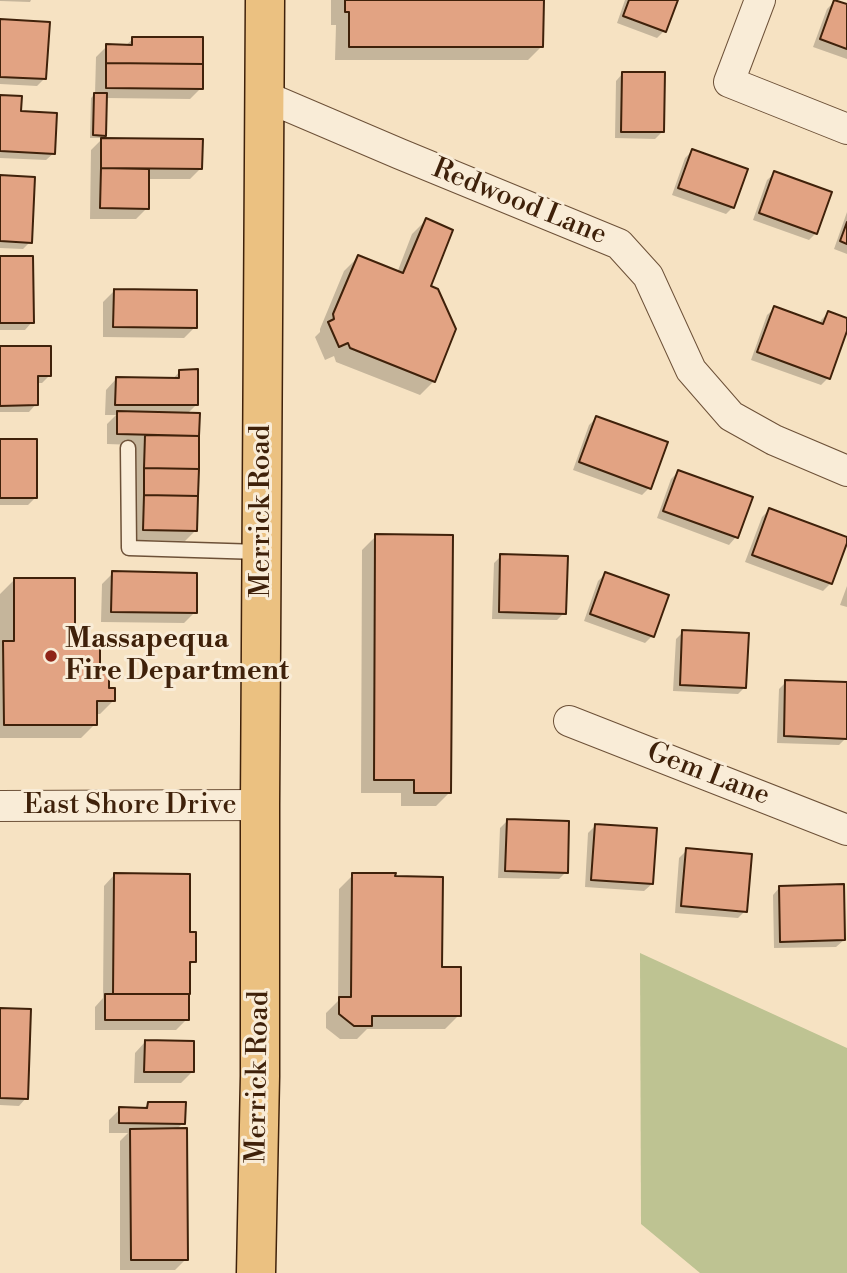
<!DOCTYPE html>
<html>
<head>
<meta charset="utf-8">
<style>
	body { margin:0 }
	canvas { display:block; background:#f6e2c2 }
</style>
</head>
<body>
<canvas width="847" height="1273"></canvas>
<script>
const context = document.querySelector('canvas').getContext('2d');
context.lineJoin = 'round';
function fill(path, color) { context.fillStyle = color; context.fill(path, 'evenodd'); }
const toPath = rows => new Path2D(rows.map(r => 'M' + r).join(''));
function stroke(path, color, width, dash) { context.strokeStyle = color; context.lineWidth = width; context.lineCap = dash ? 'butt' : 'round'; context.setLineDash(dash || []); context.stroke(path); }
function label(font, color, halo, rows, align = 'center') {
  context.font = font + ' "Libre Bodoni",serif'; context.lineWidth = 6; context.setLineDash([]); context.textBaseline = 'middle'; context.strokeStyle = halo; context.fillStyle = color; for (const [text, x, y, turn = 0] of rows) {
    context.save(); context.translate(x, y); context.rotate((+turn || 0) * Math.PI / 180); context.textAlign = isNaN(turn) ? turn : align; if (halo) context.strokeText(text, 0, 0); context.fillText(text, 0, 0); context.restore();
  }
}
const green = toPath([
	[640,953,847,1048,847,1273,700,1273,641,1224]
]);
const shadow = toPath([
	[0,0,31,0,30,2,0,1],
	[331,0,542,0,542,46,528,60,335,60,336,25,331,25],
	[625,0,676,0,664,31,657,38,617,23],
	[835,1,847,6,847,59,813,47,827,9],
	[0,21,44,79,37,86,0,84],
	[133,39,201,88,190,99,105,98,104,135,101,138,90,138,91,98,95,94,96,57,107,46,125,46],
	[623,73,662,132,655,139,615,138,616,81],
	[0,97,20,112,54,153,46,160,0,158],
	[101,140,200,169,190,179,147,179,147,208,136,219,90,219,91,150],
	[692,151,733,207,726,214,672,195,685,158],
	[775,173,816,233,809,240,753,220,767,180],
	[0,177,30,242,23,249,0,248],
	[847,212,847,254,834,249],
	[426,220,434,381,420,395,336,362,334,356,325,360,315,337,320,332,320,329,344,271,358,257,397,273,412,234],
	[0,258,32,322,25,330,0,330],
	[114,291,195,327,184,338,103,337,103,302],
	[775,308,820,324,821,320,828,313,847,320,847,326,828,378,821,385,751,360,767,315],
	[0,348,49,376,42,383,36,383,36,404,29,412,0,412],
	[180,371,196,405,187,414,198,414,196,530,185,541,132,540,135,445,107,444,107,424,116,415,105,415,106,390,116,379,172,380],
	[596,418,649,488,642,495,573,470,589,425],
	[0,441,35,498,28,505,0,505],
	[678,472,736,537,729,545,657,518,671,479],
	[769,510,831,583,823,591,745,562,762,517],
	[376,536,450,792,436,806,401,806,401,793,361,793,362,550],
	[501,556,564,613,557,620,492,619,494,563],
	[113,573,195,612,184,623,101,622,102,584],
	[605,574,652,636,645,643,584,621,598,581],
	[14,580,98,671,114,700,100,714,95,714,95,724,81,738,0,738,0,594],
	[847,586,847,607,840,605],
	[683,632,745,687,738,694,673,691,676,639],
	[786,682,847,684,846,738,839,745,777,743,779,689],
	[507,821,566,872,559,879,498,878,500,828],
	[596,825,652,884,644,891,585,887,588,833],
	[687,850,745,911,738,918,675,913,679,858],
	[114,875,194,961,188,967,187,1019,176,1030,95,1030,95,1007,103,998,104,886],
	[353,875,440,968,459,1015,445,1029,367,1029,357,1039,340,1039,326,1028,326,1013,338,1001,339,889],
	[780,887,844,940,836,947,774,948,773,895],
	[0,1010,26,1098,19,1106,0,1105],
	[145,1042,192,1072,181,1083,134,1083,135,1053],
	[148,1104,183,1123,176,1130,186,1259,175,1270,120,1270,120,1141,128,1133,109,1133,109,1120,120,1109,143,1109]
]);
const building = toPath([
	[345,0,544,0,543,47,349,47,349,12,345,12,345,0],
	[629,0,678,0,666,32,623,16,629,0],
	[834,0,847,4,847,49,820,39,834,0],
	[0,19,50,22,46,79,0,77,0,19],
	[132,37,203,37,203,64,106,63,106,44,132,45,132,37],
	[106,63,203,64,203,89,106,88,106,63],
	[622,72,665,72,664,132,621,132,622,72],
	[94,93,107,93,106,136,93,135,94,93],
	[0,95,22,96,21,111,57,113,55,154,0,151,0,95],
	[101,138,203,139,202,169,101,168,101,138],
	[692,149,748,169,734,208,678,188,692,149],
	[101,168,149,169,149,209,100,208,101,168],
	[774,171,832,192,817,234,759,213,774,171],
	[0,175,35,177,32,243,0,241,0,175],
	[426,218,453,230,431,286,438,289,456,329,435,382,350,348,348,343,339,347,328,322,334,319,333,314,358,255,403,273,426,218],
	[847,222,847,244,840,241,847,222],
	[0,256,33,256,34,323,0,323,0,256],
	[114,289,197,290,197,328,113,327,114,289],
	[774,306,823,324,828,311,847,318,847,331,830,379,757,352,774,306],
	[0,346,51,346,51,376,38,376,38,405,0,406,0,346],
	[198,369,198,405,115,405,116,377,179,378,179,370,198,369],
	[117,411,200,413,199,436,117,434,117,411],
	[596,416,668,442,651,489,579,462,596,416],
	[145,435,199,436,199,469,144,468,145,435],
	[0,439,37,439,37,498,0,498,0,439],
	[144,468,199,469,198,496,144,495,144,468],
	[678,470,753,497,738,538,663,511,678,470],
	[144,495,198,496,197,531,143,530,144,495],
	[769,508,847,537,847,543,832,584,752,555,769,508],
	[375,534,453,535,451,793,414,793,414,780,374,780,375,534],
	[500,554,568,556,566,614,499,612,500,554],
	[112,571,197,573,197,613,111,612,112,571],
	[605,572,669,595,654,637,590,614,605,572],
	[14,578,75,578,75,643,100,643,100,669,109,669,109,688,115,688,115,701,97,701,97,725,4,725,3,641,14,641,14,578],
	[682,630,749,633,746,688,680,685,682,630],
	[785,680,847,682,847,739,784,736,785,680],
	[507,819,569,821,568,873,505,871,507,819],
	[595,824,657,828,653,884,591,880,595,824],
	[686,848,752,854,747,912,681,906,686,848],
	[114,873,190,874,190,932,196,932,196,962,190,962,190,994,113,994,114,873],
	[352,873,396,873,395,876,443,877,442,967,461,967,461,1016,372,1016,372,1026,354,1026,339,1014,339,997,351,997,352,873],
	[844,884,845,940,780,942,779,886,844,884],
	[105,994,189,994,189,1020,105,1020,105,994],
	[0,1008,31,1009,28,1099,0,1098,0,1008],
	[145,1040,194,1041,194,1072,144,1072,145,1040],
	[148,1102,186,1102,185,1124,119,1123,119,1107,147,1108,148,1102],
	[187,1128,188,1260,131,1260,130,1129,187,1128]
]);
const service = toPath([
	[128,448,129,548,260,552]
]);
const minor = toPath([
	[760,0,729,82,847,129],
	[264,96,400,154,619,244,648,276,691,370,731,416,774,440,847,471],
	[569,721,847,830],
	[0,806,260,805]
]);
const primary = toPath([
	[256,1273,260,1076,260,805,265,0]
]);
const markers = [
	[51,656,7,"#8f2418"]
];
const streetNames = [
	["Redwood Lane",519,203,22],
	["Merrick Road",262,511,-90],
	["Gem Lane",708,775,21],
	["East Shore Drive",130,806],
	["Merrick Road",259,1077,-89]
];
const poiNames = [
	["Massapequa",65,640],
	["Fire Department",65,672]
];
fill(green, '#bec392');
fill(shadow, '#0003');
fill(building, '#e2a383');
stroke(building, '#3f210a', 2);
stroke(service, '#6d5138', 17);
stroke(minor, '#6d5138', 32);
stroke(primary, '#3f210a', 41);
stroke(service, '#f9ecd7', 14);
stroke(minor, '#f9ecd7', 30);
stroke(primary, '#ebc181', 38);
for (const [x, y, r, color] of markers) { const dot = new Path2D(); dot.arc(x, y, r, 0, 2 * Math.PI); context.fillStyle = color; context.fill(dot); stroke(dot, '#f9ecd7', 2.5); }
label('28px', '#3f210a', '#f9ecd7', streetNames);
label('bold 28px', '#3f210a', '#f9ecd7', poiNames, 'left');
</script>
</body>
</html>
